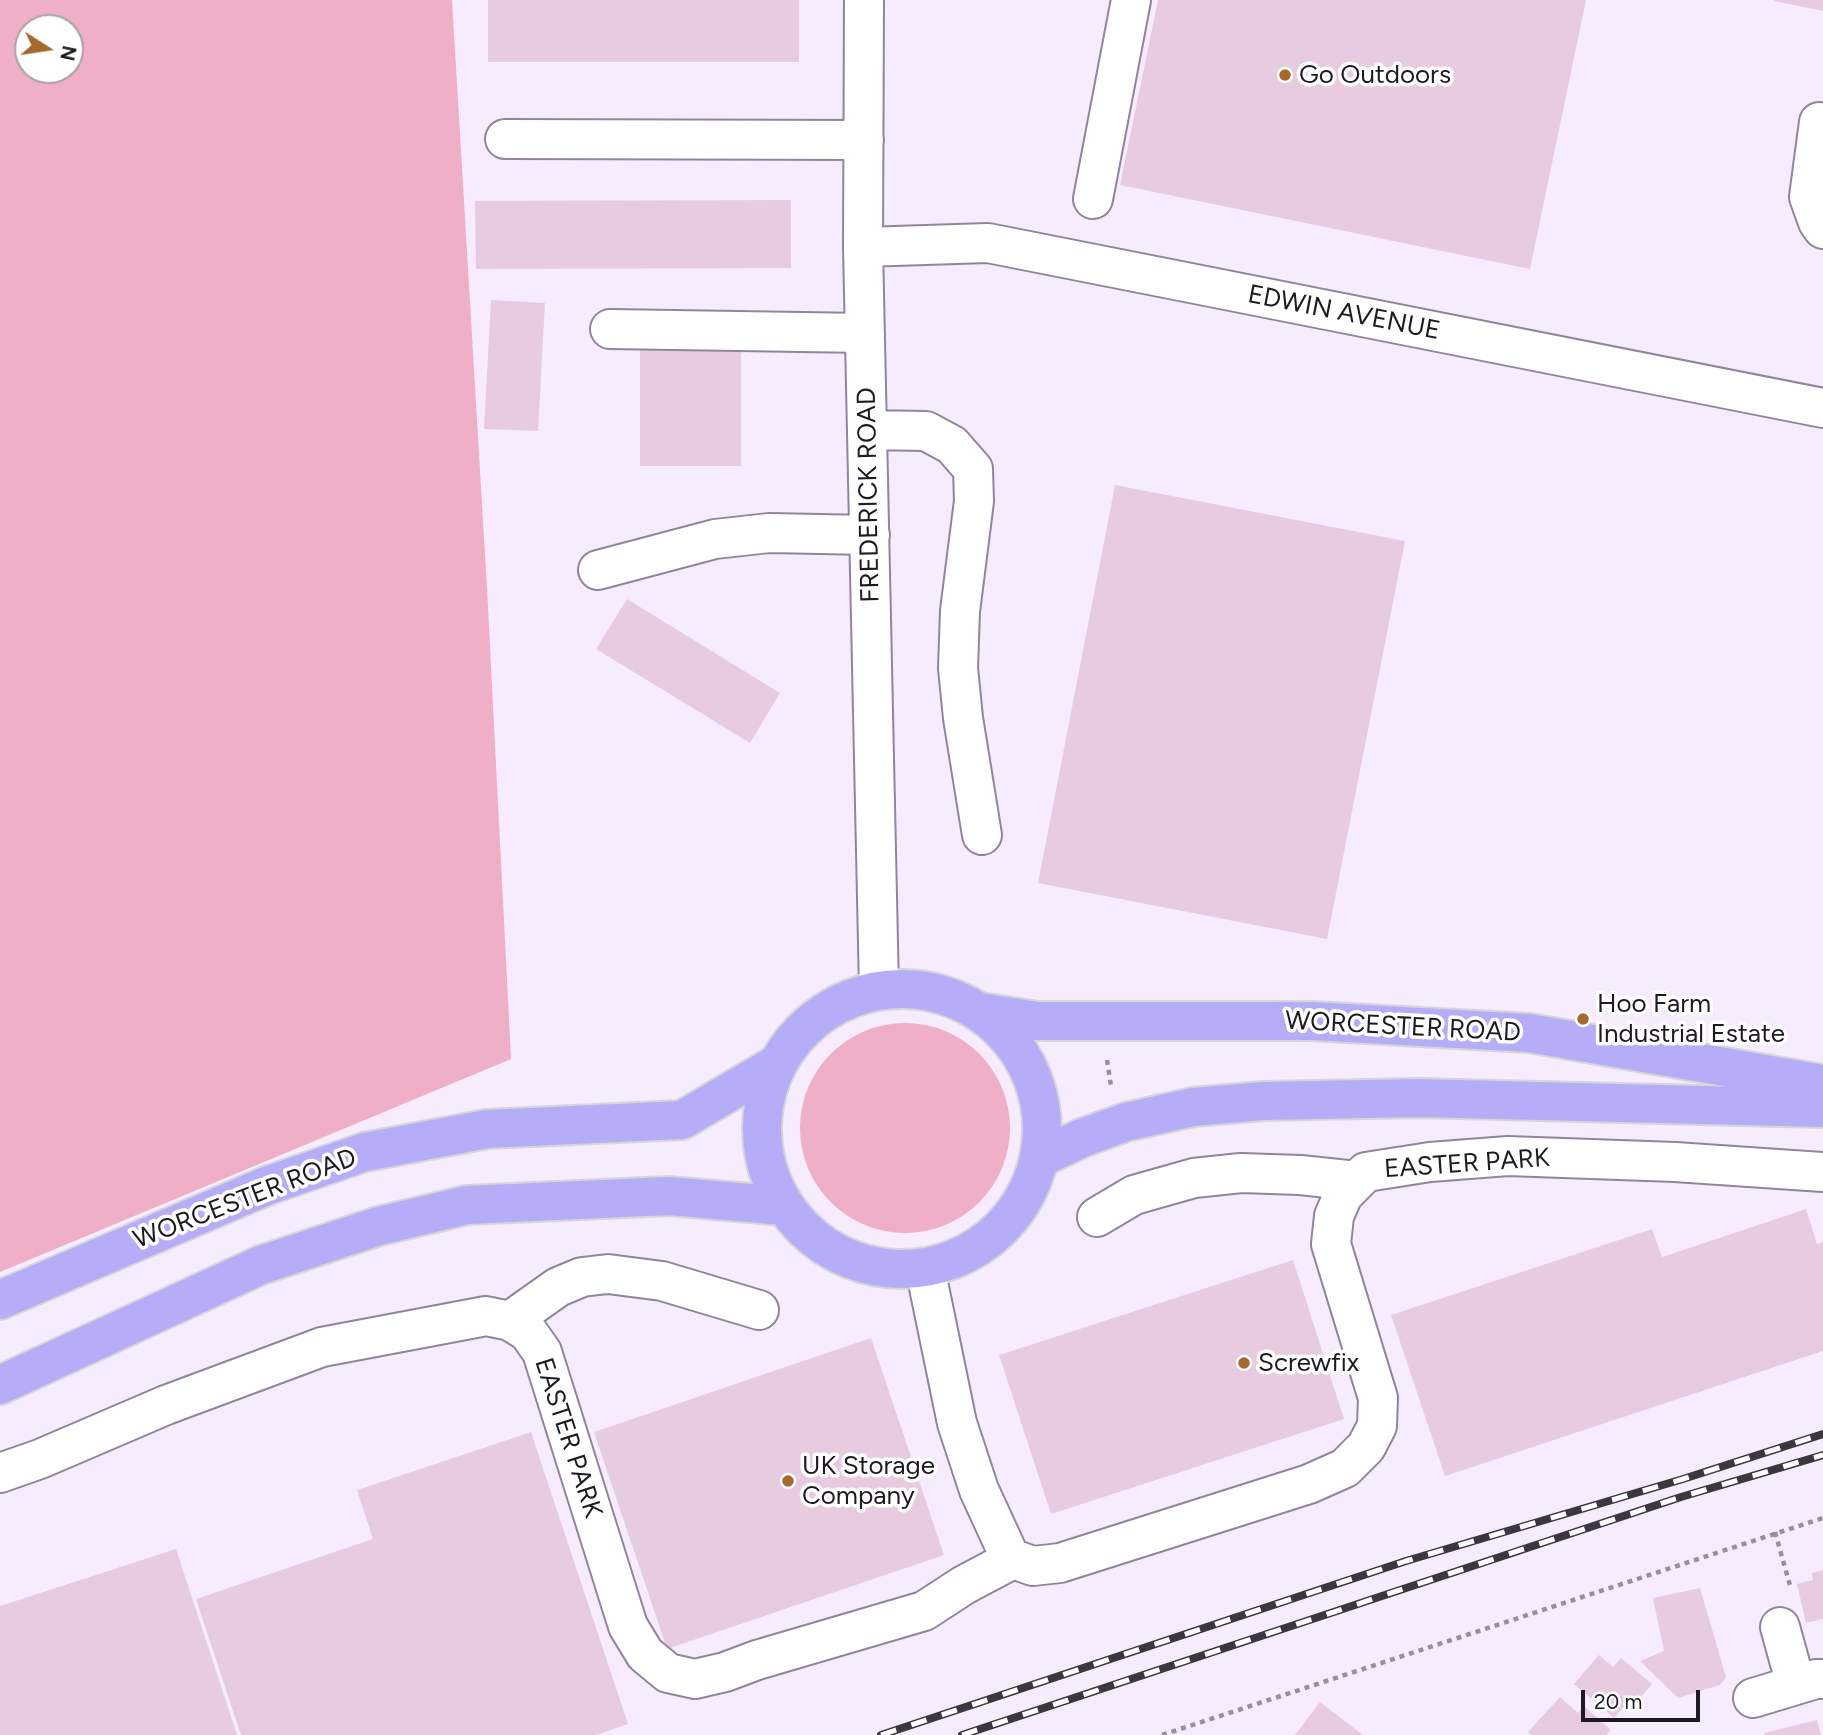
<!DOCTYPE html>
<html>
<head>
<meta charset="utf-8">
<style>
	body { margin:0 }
	#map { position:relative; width:1823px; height:1735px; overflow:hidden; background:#f6ecfd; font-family:Figtree,sans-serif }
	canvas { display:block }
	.north { position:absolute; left:14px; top:14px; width:70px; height:70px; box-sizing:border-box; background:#fff; border:2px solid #a5a3a7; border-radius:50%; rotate:102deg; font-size:19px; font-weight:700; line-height:28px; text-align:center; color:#1f1923 }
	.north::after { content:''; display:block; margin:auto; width:24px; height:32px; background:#a6692c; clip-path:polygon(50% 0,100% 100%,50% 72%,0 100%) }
	.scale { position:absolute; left:1581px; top:1690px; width:119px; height:32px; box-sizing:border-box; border:4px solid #1f1923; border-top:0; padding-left:9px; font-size:21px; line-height:24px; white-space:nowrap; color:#1f1923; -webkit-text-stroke:5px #fff; paint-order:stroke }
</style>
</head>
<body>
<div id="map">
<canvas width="1823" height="1735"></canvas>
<div class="north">N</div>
<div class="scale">20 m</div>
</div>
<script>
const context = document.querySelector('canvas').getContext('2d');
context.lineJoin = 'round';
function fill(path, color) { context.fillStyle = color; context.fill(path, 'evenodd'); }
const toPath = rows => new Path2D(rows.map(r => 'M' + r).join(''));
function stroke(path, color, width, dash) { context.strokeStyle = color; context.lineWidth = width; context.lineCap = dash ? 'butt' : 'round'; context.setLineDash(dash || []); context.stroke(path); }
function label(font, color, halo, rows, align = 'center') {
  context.font = font + ' Figtree,sans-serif'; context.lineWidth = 7; context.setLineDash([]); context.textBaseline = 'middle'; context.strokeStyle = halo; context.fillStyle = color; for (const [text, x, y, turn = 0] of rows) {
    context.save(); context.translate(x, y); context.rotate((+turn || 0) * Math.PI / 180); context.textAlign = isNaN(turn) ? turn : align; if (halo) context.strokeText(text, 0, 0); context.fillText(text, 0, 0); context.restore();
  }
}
const green = toPath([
	[0,0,452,0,487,588,511,1059,0,1272],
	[70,28,70,70,28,70,28,28],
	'800 1128a105 105 0 1 1 210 0a105 105 0 1 1-210 0Z'
]);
const building = toPath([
	[488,0,799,0,799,62,488,62],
	[1158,0,1586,0,1530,269,1120,185],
	[1774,0,1823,0,1823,11,1774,1],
	[791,200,791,268,476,269,475,201],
	[491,300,545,303,538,431,484,429],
	[640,339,741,339,741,466,640,466],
	[1115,485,1405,541,1327,939,1038,883],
	[627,599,780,693,750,743,596,649],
	[1806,1209,1817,1244,1823,1242,1823,1351,1445,1476,1391,1315,1652,1229,1662,1257],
	[1293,1260,1344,1419,1051,1514,999,1355],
	[871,1338,944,1555,667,1649,594,1432],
	[531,1432,628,1724,596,1735,241,1735,196,1599,373,1539,357,1490],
	[176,1549,237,1735,0,1735,0,1606],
	[1823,1570,1823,1619,1806,1623,1797,1584,1813,1580,1812,1573],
	[1700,1588,1726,1677,1720,1685,1678,1698,1640,1661,1664,1651,1653,1598],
	[1599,1655,1613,1667,1621,1658,1652,1684,1633,1706,1628,1702,1614,1718,1574,1684],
	[1560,1697,1578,1713,1584,1706,1611,1730,1606,1735,1532,1735,1528,1732],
	[1320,1702,1363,1735,1295,1735],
	[1817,1720,1821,1735,1765,1735,1764,1733]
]);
const path = toPath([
	[1107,1060,1111,1086],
	[1775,1532,1791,1589],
	[1162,1735,1823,1518]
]);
const minor = toPath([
	[864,0,863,247,879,990],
	[1819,122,1809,197,1818,222,1823,229],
	[505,139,864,140],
	[1093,199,1131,0],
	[863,247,988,243,1823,408],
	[610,329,865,333],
	[867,430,926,431,952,445,973,469,974,501,960,611,958,668,963,718,982,835],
	[598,570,715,539,769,533,870,535],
	[1097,1217,1134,1195,1194,1178,1241,1173,1300,1175,1357,1181],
	[925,1268,957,1423,979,1490,1008,1553,1013,1559],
	[510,1321,558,1287,582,1277,608,1274,662,1281,759,1310],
	[0,1473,40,1459,166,1405,322,1347,486,1316,510,1321,528,1332,542,1352,628,1626,645,1654,668,1673,695,1679,725,1672,757,1660,924,1611,964,1585,1013,1559,1033,1566,1060,1563,1309,1484,1345,1468,1366,1447,1377,1426,1378,1398,1331,1244,1334,1216,1343,1195,1366,1172,1430,1162,1508,1156,1675,1162,1823,1172],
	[1780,1627,1796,1685],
	[1753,1698,1816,1679,1823,1679]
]);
const highway = toPath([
	'762 1129a140 140 0 1 1 280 0a140 140 0 1 1-280 0Z',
	[980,1012,1037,1021,1312,1021,1529,1033,1823,1084],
	[1040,1158,1082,1138,1126,1122,1193,1107,1263,1101,1418,1098,1823,1108],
	[0,1300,269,1185,365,1152,487,1129,682,1120,777,1064],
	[0,1385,261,1265,379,1226,467,1205,669,1196,784,1206]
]);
const rail = toPath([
	[881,1735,1406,1561,1683,1479,1823,1434],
	[962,1735,1681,1497,1823,1455]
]);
const markers = [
	[1285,75,7,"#a6692c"],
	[1583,1019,7,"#a6692c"],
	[1244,1363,7,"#a6692c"],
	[788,1481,7,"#a6692c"]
];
const poiNames = [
	["Go Outdoors",1299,75],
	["Hoo Farm",1597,1004],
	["Industrial Estate",1597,1034],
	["Screwfix",1258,1363],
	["UK Storage",802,1466],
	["Company",802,1496]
];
const streetNames = [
	["EDWIN AVENUE",1344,313,11],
	["FREDERICK ROAD",869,495,-91],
	["WORCESTER ROAD",1403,1027,3],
	["EASTER PARK",1467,1164,-4],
	["WORCESTER ROAD",245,1199,-21],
	["EASTER PARK",568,1438,72]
];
fill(green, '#efafc6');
fill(building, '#e7cce1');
stroke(minor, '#93849e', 42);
stroke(highway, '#d7d6d7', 42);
stroke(path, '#988f9d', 4.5, [5, 5]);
stroke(minor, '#fff', 38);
stroke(highway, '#b5adf8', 38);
stroke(rail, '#3d3641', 8);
stroke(rail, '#fff', 5, [16]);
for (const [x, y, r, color] of markers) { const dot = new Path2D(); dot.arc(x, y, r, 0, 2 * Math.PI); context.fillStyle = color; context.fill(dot); stroke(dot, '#fff', 2.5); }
label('26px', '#1f1923', '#fff', poiNames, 'left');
label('26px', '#1f1923', '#fff', streetNames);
</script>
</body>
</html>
